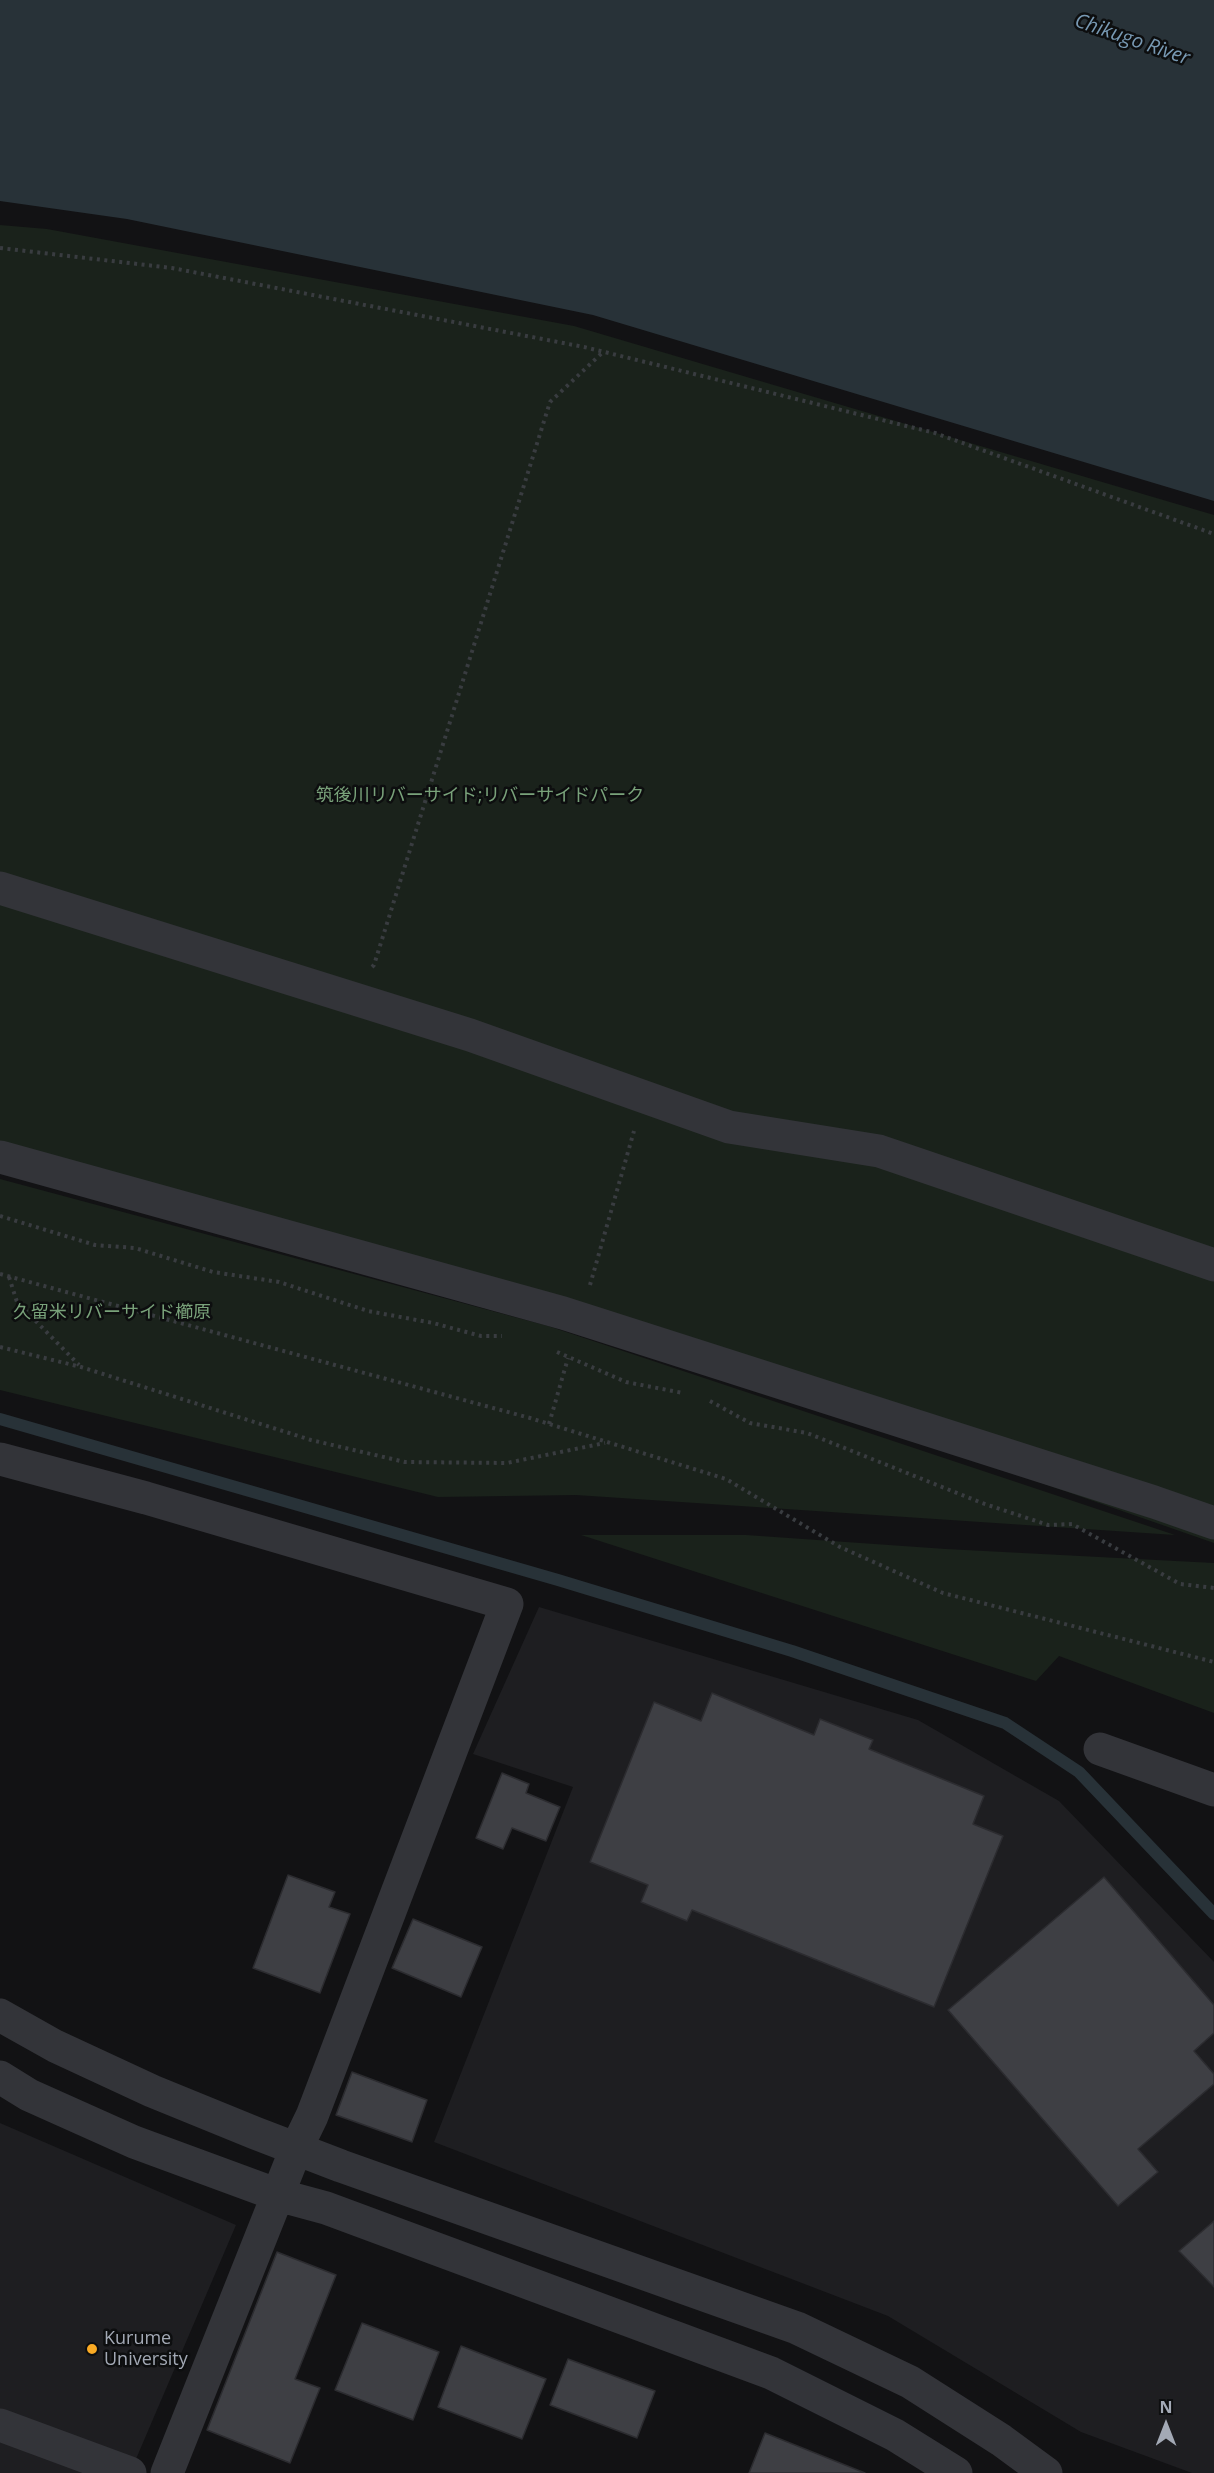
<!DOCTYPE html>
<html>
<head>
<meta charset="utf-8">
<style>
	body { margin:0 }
	#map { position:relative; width:1214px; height:2473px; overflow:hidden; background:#121214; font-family:"Open Sans",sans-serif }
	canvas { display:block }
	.north { position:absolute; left:1136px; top:2395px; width:60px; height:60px; -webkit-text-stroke:4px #0d0e0f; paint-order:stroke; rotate:0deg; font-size:16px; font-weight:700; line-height:24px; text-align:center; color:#a3a9b5 }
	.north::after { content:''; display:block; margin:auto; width:21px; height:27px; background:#a3a9b5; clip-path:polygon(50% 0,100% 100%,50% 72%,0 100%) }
</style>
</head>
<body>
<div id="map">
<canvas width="1214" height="2473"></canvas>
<div class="north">N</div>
</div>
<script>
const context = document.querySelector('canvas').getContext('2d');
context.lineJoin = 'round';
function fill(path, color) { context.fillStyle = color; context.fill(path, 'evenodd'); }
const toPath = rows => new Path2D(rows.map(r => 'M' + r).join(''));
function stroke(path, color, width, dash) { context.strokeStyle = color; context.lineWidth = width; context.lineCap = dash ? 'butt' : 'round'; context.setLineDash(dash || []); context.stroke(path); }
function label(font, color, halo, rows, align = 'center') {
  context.font = font + ' "Open Sans","Noto Sans JP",sans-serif'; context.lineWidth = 5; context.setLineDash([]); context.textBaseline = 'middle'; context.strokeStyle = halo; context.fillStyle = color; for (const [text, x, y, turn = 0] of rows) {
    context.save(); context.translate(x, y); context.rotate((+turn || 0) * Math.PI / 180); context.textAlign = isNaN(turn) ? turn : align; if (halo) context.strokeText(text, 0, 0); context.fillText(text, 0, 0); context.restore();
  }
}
const built = toPath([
	[539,1607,918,1720,1059,1801,1214,1962,1214,2473,1192,2473,1081,2432,888,2316,434,2142,573,1787,473,1754],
	[0,2123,236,2225,130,2473,0,2473]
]);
const green = toPath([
	[0,225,47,229,574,326,1214,515,1214,1543,513,1299,0,1160],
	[0,1179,548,1326,1175,1535,576,1495,438,1497,0,1390],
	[581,1535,746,1535,946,1549,1214,1563,1214,1713,1059,1656,1036,1681]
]);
const water = toPath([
	[0,0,1214,0,1214,501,593,315,127,219,0,201]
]);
const stream = toPath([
	[0,1419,558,1580,792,1651,1005,1723,1079,1772,1214,1914]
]);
const building = toPath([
	[712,1693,814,1735,820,1719,873,1740,869,1749,984,1796,973,1824,1003,1836,934,2007,692,1910,687,1921,641,1902,648,1885,590,1862,654,1702,701,1721,712,1693],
	[502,1773,529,1784,526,1793,560,1807,546,1841,512,1828,503,1849,476,1838,502,1773],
	[288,1875,335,1892,329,1907,350,1914,320,1993,253,1968,288,1875],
	[1104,1877,1214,2005,1214,2033,1194,2051,1214,2074,1214,2084,1138,2149,1158,2172,1118,2206,948,2010,1104,1877],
	[413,1919,482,1947,461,1997,392,1968,413,1919],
	[352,2072,427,2100,412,2142,336,2115,352,2072],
	[1214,2221,1214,2287,1179,2251,1214,2221],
	[277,2252,336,2275,295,2379,320,2388,290,2463,207,2430,277,2252],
	[362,2323,439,2352,413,2420,335,2390,362,2323],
	[461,2346,546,2379,522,2439,438,2407,461,2346],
	[568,2359,655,2391,637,2438,550,2405,568,2359],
	[765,2433,865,2473,749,2473,765,2433]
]);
const path = toPath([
	[0,248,172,268,584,347,935,433,1214,534],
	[372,967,374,965,550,402,603,352],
	[0,1216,95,1245,135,1248,213,1272,279,1282,368,1311,433,1323,481,1336,502,1336],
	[0,1274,530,1418,726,1479,840,1547,943,1593,1214,1662],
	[9,1277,17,1302,79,1365],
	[590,1285,634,1131],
	[0,1347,81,1367,311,1440,405,1462,507,1463,605,1443],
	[557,1352,626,1382,683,1393],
	[710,1401,750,1423,807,1433,982,1503,1048,1525,1072,1524,1180,1584,1214,1588],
	[549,1424,568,1358]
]);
const minor = toPath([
	[0,888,470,1035,729,1127,879,1151,1214,1265],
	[0,1157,563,1313,1154,1502,1214,1523],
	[0,1459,146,1498,507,1604,312,2116,296,2149,167,2473],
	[1100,1749,1214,1790],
	[0,2015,55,2046,152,2091,255,2133,341,2166,797,2328,910,2382,1001,2440,1046,2473],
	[0,2077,29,2095,134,2142,278,2195,326,2208,771,2373,895,2435,956,2473],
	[0,2425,130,2473]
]);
const markers = [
	[92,2349,6,"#faaa24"]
];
const parkNames = [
	["筑後川リバーサイド;リバーサイドパーク",480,796],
	["久留米リバーサイド櫛原",112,1313]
];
const poiNames = [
	["Kurume",104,2339],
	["University",104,2360]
];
const waterNames = [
	["Chikugo River",1132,40,19]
];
fill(built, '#1e1e21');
fill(green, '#1a221b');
fill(water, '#283238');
stroke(stream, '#283238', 12);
fill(building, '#3e3f44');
stroke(building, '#2c2c30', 1.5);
stroke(path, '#393c40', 4, [3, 4.5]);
stroke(minor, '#333439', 33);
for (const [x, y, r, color] of markers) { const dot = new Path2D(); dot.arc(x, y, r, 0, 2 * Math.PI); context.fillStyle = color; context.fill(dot); stroke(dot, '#0d0e0f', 2); }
label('18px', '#79a27a', '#0d0e0f', parkNames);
label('18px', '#a3a9b5', '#0d0e0f', poiNames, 'left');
label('italic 20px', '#7899b3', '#0d0e0f', waterNames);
</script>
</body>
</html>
